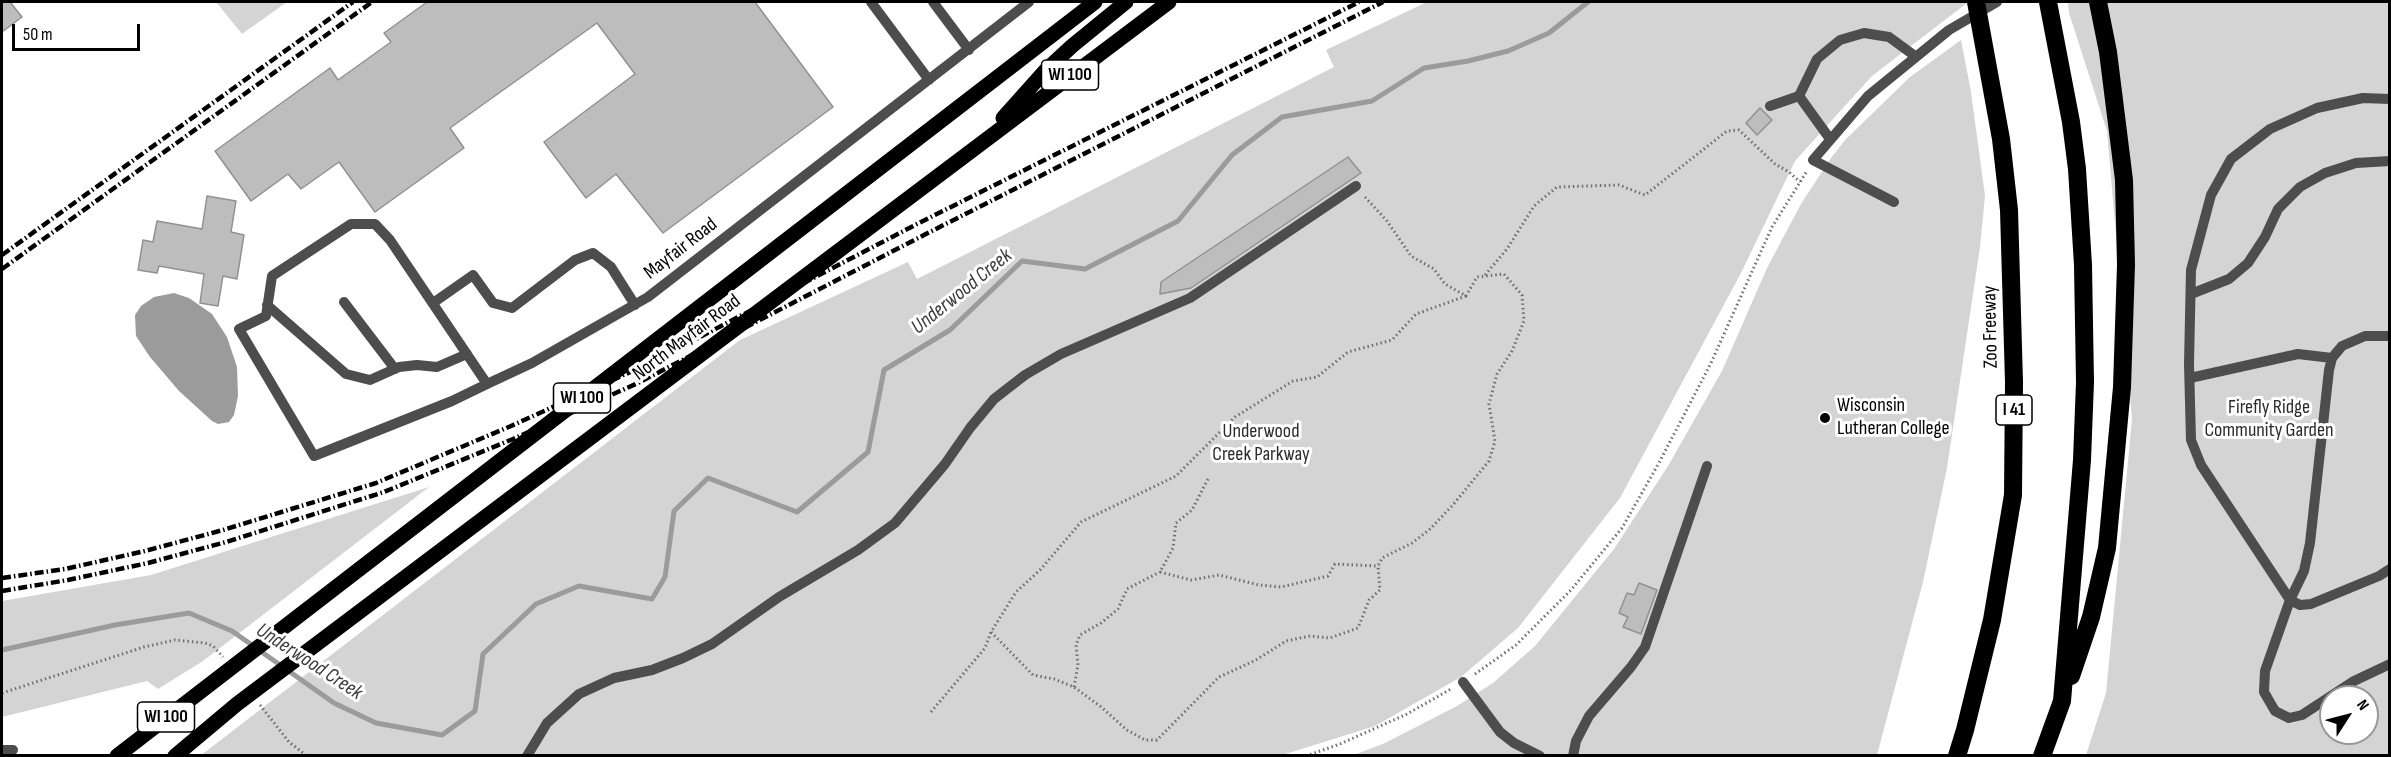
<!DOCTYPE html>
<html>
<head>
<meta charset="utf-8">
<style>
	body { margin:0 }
	#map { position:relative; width:2391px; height:757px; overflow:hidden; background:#fff; font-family:"Sofia Sans Condensed",sans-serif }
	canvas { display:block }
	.frame { position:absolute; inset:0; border:3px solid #000; pointer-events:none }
	.north { position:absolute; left:2319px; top:685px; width:60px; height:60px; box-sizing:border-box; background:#fff; border:2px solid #999; border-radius:50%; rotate:54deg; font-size:16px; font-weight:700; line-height:24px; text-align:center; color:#000 }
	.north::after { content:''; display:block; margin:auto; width:21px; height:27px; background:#000; clip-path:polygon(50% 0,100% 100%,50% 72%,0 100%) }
	.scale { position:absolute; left:12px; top:24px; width:128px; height:27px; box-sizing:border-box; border:3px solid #000; border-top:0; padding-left:8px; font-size:18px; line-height:21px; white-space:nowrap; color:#000; -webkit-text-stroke:4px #fff; paint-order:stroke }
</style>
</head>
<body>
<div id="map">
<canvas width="2391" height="757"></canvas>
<div class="frame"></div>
<div class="north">N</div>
<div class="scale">50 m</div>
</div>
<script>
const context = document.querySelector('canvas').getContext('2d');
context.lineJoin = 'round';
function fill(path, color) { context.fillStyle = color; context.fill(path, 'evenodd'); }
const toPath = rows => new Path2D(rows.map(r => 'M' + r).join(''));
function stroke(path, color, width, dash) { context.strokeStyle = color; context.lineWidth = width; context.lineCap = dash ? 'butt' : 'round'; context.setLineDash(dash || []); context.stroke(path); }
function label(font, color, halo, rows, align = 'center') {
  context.font = font + ' "Sofia Sans Condensed",sans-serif'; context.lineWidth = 6; context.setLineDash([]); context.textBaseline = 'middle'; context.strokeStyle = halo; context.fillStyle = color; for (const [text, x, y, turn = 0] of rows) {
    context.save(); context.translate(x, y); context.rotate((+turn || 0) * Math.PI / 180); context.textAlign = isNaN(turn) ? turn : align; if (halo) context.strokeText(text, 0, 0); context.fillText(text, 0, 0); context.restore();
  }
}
const green = toPath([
	[216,2,287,2,242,34],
	[1427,2,1967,3,1872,76,1795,161,1741,273,1620,498,1518,628,1461,677,1375,726,1279,756,200,756,740,340,908,262,917,279,1334,67,1326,50],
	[2068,2,2389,2,2389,755,2086,755,2106,693,2132,419,2107,131,2069,13],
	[2331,697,2367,697,2367,733,2331,733],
	[1961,40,1971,92,1985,196,1980,247,1947,468,1923,582,1877,755,1351,756,1385,743,1457,706,1493,683,1535,646,1614,549,1668,466,1722,371,1767,268,1801,204,1831,158,1845,140,1910,77],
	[429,487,203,661,158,689,147,681,2,717,2,601,151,575]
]);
const water = toPath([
	[174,293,189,298,212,314,227,337,237,367,238,396,234,415,229,422,218,424,212,421,179,391,150,357,136,336,135,315,141,306,154,297]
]);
const stream = toPath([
	[2,650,115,625,189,613,232,631,334,703,376,723,442,735,475,711,483,654,536,604,579,586,652,599,665,577,674,511,708,478,797,512,868,452,884,370,950,330,1022,261,1085,269,1178,221,1232,155,1282,117,1372,101,1424,68,1468,61,1508,51,1549,33,1588,2]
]);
const building = toPath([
	[2,2,10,2,22,17,2,32,2,2],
	[427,2,755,2,833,107,663,233,616,174,586,198,544,142,635,74,597,23,450,128,464,148,375,212,339,162,301,189,288,174,251,201,215,151,330,68,338,80,391,42,384,33,427,2],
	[1760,108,1772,120,1757,135,1746,123,1760,108],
	[1348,157,1361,173,1191,288,1160,294,1161,282,1348,157],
	[207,196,236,201,231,232,244,235,237,279,223,276,218,306,200,303,204,274,159,266,157,273,138,270,143,240,153,242,157,221,202,229,207,196],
	[1639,583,1657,590,1641,634,1623,627,1628,617,1619,613,1627,593,1634,595,1639,583]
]);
const path = toPath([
	[1365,197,1387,221,1411,256,1434,269,1445,284,1466,296,1477,277,1504,274,1522,295,1524,321,1512,351,1497,374,1489,404,1495,441,1489,461,1452,506,1430,529,1412,543,1382,558,1378,566,1380,590,1369,600,1358,628,1330,638,1310,636,1286,641,1256,660,1219,677,1157,740,1145,740,1127,730,1100,706,1074,687,1054,679,1033,675,991,632,1016,592,1040,570,1081,522,1176,476,1235,417,1293,381,1317,377,1348,352,1392,340,1416,314,1466,296],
	[1485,275,1507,249,1534,206,1557,187,1619,185,1645,195,1727,131,1739,130,1775,164,1789,172,1800,182],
	[1208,479,1192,510,1176,523,1173,548,1160,572,1191,580,1219,575,1259,585,1281,587,1328,576,1335,564,1378,566],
	[1475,674,1516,645,1571,590,1622,528,1660,461,1711,363,1772,227,1807,171],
	[1074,687,1078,665,1076,645,1080,635,1101,623,1118,609,1127,589,1160,572],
	[2,693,144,647,175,640,205,643,213,646,223,657],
	[260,705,289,742,307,756],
	[931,712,985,648,991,632],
	[1306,756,1340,744,1407,714,1451,689]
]);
const minor = toPath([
	[871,2,929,80],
	[933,2,969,50],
	[1799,96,1830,139],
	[2390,99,2363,98,2317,108,2270,129,2231,159,2211,195,2191,270,2189,364,2191,440,2201,465,2290,600,2265,671,2264,692,2275,711,2289,718,2302,715,2354,681,2390,664],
	[1770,106,1799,96,1817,59,1840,40,1864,33,1889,37,1915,56],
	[1894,202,1813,160,1868,96,1949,30,1997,2],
	[2191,294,2229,279,2248,263,2265,237,2278,209,2300,187,2325,173,2356,163,2390,161],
	[344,302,395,369],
	[433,303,473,275,493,303,512,308,575,260,593,253,611,267,635,305],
	[267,305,346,374,370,380,399,367,417,365,437,367,467,354],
	[2390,336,2365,336,2342,346,2332,358,2329,370,2310,543,2304,571,2290,600,2300,605,2311,604,2379,576,2390,569],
	[2190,378,2298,354,2332,358],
	[487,384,390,240,375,224,351,224,272,276,266,316,239,329,314,456,452,401,487,384,532,363,648,297,1029,2],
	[1463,682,1500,732,1514,743,1540,756],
	[2,750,13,750,5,756],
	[527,756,547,723,579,694,614,678,652,670,683,658,712,644,779,597,858,550,895,523,945,464,970,428,994,399,1025,375,1061,354,1190,298,1356,186],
	[1573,756,1576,741,1589,716,1631,667,1645,647,1707,466]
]);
const major = toPath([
	[1003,118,1045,71,1072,46,1126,2],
	[117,756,1095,2],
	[175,756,237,704,1169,2]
]);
const highway = toPath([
	[2071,676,2091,617,2107,548,2122,387,2126,265,2124,180,2108,52,2098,2],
	[1957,756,1965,730,1992,620,2013,495,2014,382,2009,210,2001,139,1976,2],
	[2042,756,2062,701,2082,460,2085,382,2083,265,2077,169,2071,122,2048,2]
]);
const rail = toPath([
	[2,255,353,2],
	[2,269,372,2],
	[2,578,65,569,145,551,223,530,376,483,511,426,650,363,919,223,1359,2],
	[2,591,68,580,148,563,226,542,384,492,513,439,638,383,924,235,1383,2]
]);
const markers = [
	[1825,418,6,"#000"]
];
const shields = [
	[1070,75,57],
	[582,398,57],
	[2014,410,36],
	[166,717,57]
];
const shieldNames = [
	["WI 100",1070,75],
	["WI 100",582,398],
	["I 41",2014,410],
	["WI 100",166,717]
];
const streetNames = [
	["Mayfair Road",681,249,-38],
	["Zoo Freeway",1991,327,-91],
	["North Mayfair Road",687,338,-37]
];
const poiNames = [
	["Wisconsin",1837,406],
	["Lutheran College",1837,429]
];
const parkNames = [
	["Firefly Ridge",2269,408],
	["Community Garden",2269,431],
	["Underwood",1261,432],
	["Creek Parkway",1261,455]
];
const waterNames = [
	["Underwood Creek",962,292,-39],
	["Underwood Creek",309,662,33]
];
fill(green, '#d4d4d4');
fill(water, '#9b9b9b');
stroke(stream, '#9b9b9b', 5);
fill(building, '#bdbdbd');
stroke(building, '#919191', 1.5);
stroke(path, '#6f6f6f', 3, [1.5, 3]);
stroke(minor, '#4d4d4d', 10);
stroke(major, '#000', 15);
stroke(highway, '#000', 18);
stroke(rail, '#000', 4.5, [9, 3, 1.5, 3]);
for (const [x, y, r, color] of markers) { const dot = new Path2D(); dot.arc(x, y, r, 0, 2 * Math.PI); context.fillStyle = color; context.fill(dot); stroke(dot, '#fff', 2); }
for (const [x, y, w] of shields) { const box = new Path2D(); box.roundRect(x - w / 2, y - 15, w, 30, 4.5); context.fillStyle = '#fff'; context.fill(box); stroke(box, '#000', 1.5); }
label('bold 18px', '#000', null, shieldNames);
label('20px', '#000', '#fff', streetNames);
label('20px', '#000', '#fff', poiNames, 'left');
label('20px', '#2b2b2b', '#fff', parkNames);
label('italic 21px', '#3c3c3c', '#fff', waterNames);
</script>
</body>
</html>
